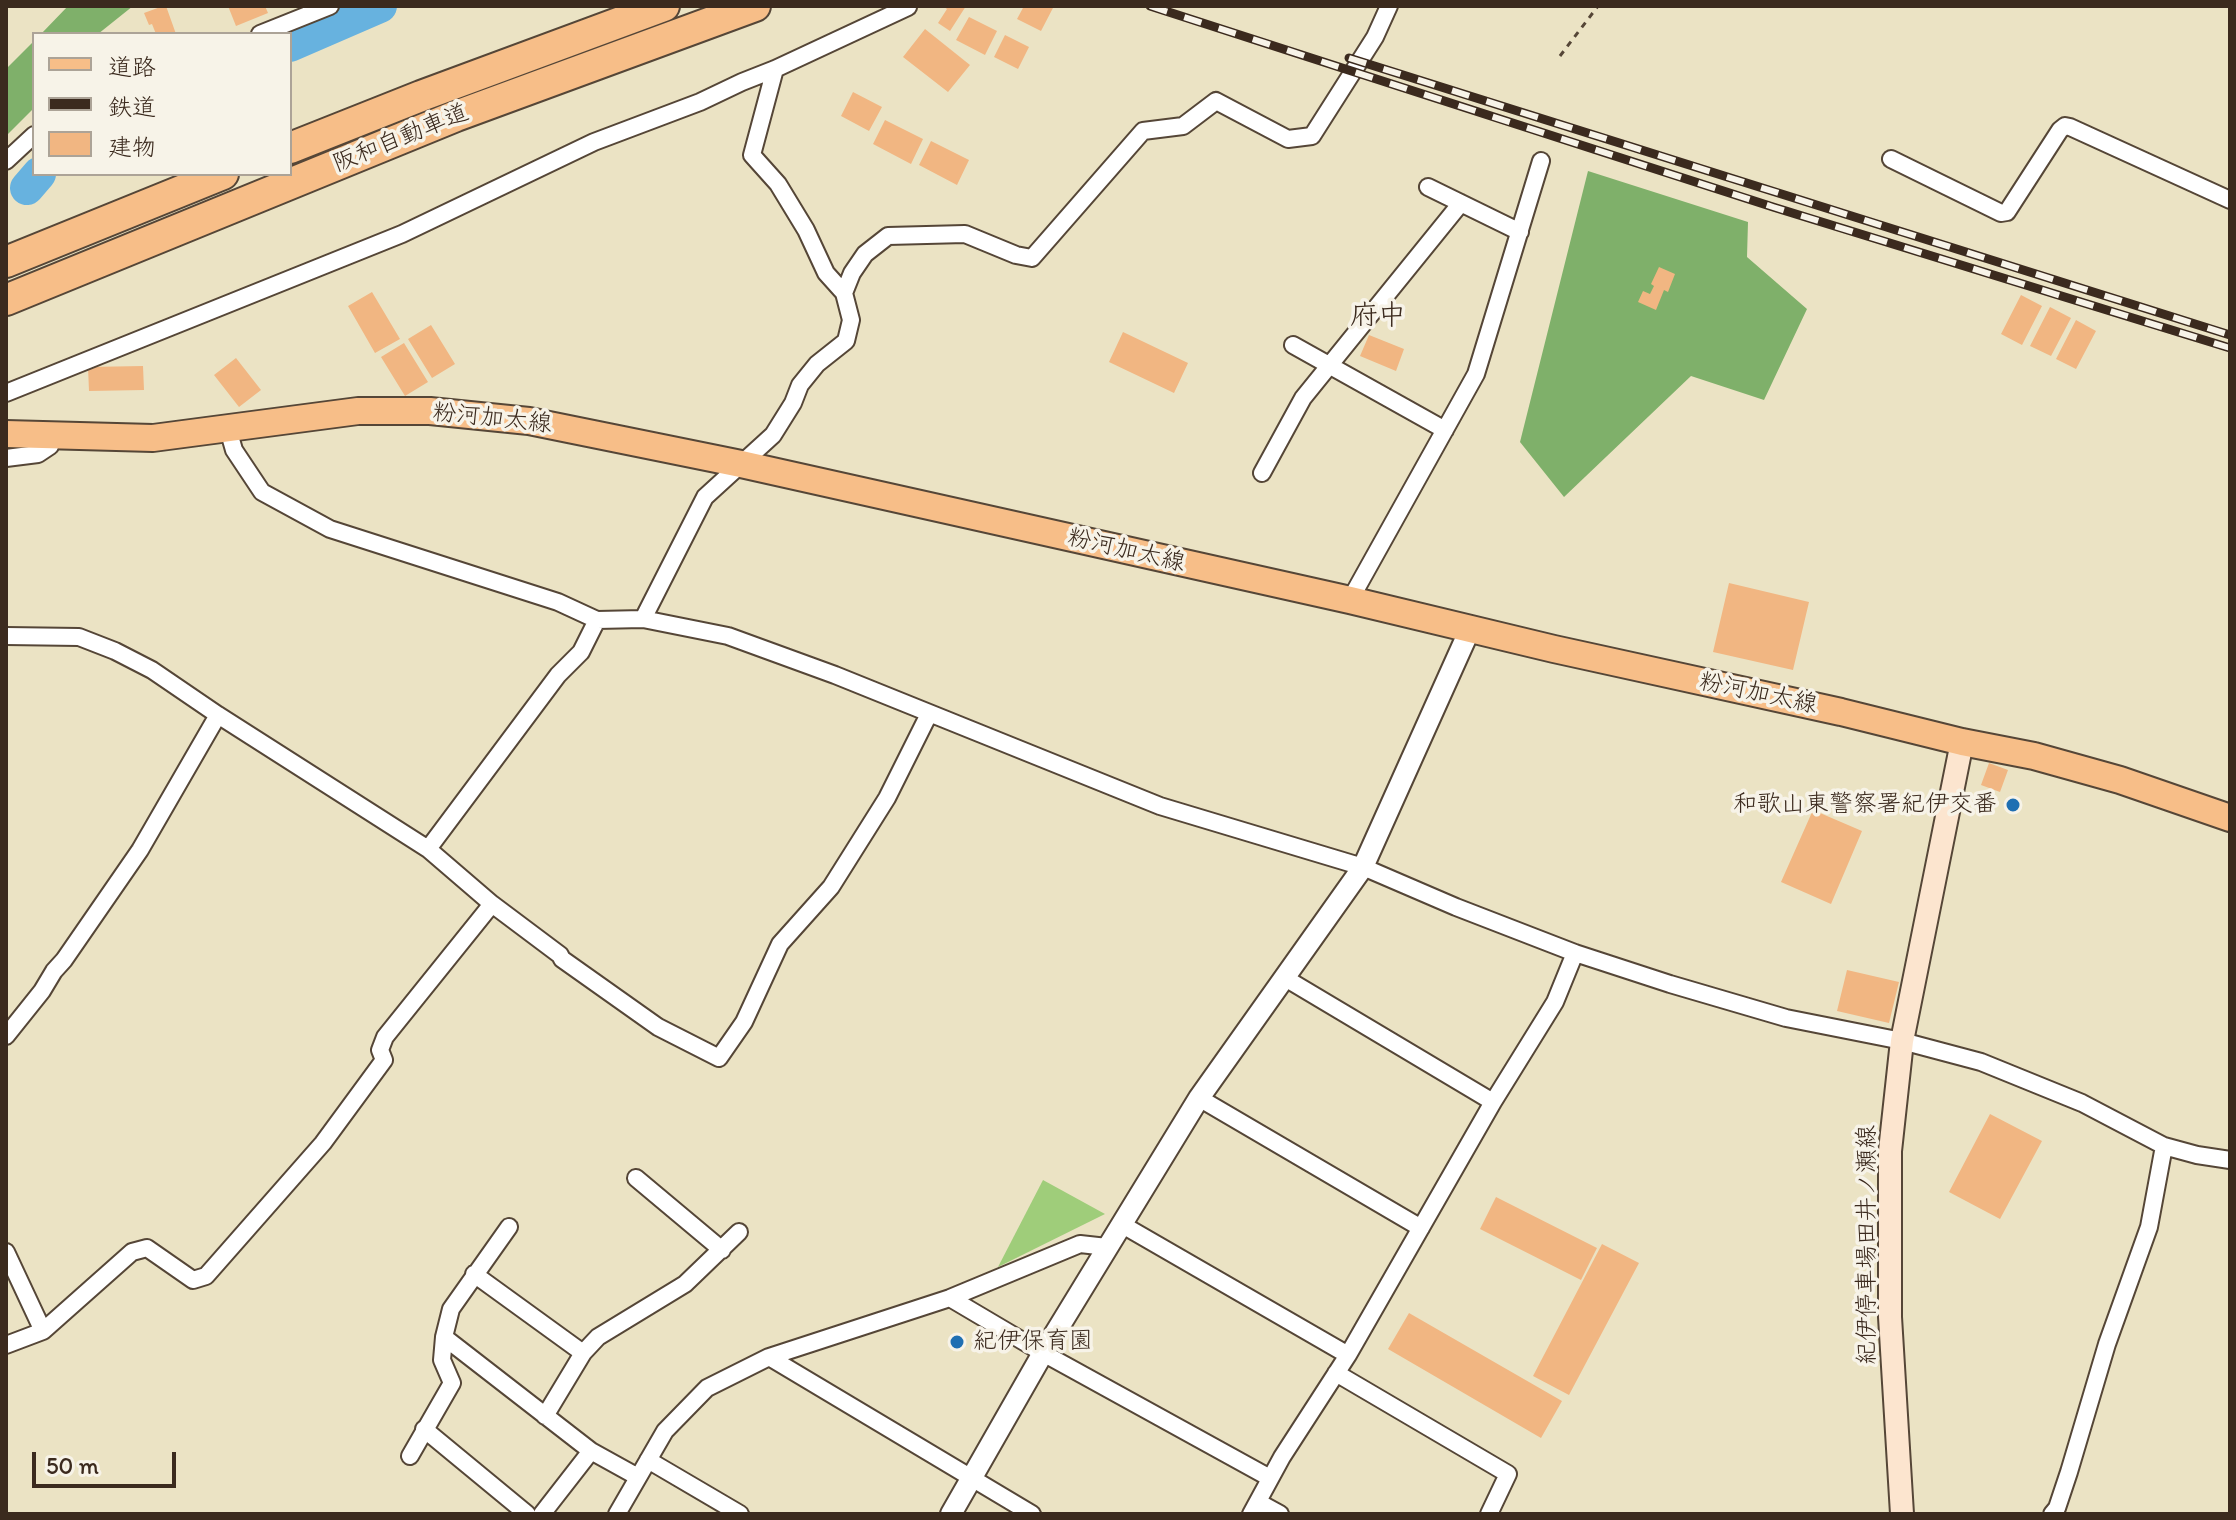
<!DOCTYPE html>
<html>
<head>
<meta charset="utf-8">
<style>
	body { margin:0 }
	#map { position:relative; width:2236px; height:1520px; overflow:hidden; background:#ebe3c4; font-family:Itim,"Klee One",sans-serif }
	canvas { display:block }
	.frame { position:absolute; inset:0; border:8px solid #3b2a1e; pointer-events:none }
	.legend { position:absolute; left:32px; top:32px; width:260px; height:144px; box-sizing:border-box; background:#f7f3e8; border:2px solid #aca397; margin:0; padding:10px 14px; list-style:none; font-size:24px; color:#3b2a1e }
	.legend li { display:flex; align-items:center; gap:16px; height:40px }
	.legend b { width:40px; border:2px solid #aca397 }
	.scale { position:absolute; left:32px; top:1452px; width:144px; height:36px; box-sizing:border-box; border:4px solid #3b2a1e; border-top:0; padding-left:10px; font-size:24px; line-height:28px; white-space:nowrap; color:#3b2a1e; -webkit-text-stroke:6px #f7f3e8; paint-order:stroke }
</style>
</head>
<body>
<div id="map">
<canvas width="2236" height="1520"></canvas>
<div class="frame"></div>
<ul class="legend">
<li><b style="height:10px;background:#f7be88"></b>道路</li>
<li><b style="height:10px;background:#3b2a1e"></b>鉄道</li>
<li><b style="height:22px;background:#f1b682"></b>建物</li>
</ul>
<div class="scale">50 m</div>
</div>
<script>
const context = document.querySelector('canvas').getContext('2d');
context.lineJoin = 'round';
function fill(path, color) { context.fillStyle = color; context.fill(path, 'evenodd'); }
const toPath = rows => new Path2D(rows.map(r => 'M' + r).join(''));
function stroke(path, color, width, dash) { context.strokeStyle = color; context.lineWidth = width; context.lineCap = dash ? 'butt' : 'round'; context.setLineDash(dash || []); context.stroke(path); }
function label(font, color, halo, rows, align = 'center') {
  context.font = font + ' Itim,"Klee One",sans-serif'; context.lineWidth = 7; context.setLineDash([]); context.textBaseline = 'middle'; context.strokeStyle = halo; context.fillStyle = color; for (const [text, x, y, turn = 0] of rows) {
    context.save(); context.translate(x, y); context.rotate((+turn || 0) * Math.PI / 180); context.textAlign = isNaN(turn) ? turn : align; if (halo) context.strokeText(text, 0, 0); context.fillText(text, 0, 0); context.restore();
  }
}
const green = toPath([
	[1043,1180,1105,1214,998,1267]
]);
const forest = toPath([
	[68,6,133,6,98,34,41,34],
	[34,41,34,108,6,136,6,69],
	[1588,171,1748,222,1747,257,1807,309,1764,400,1691,376,1564,497,1520,442]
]);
const river = toPath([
	[290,45,380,6],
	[27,188,39,174]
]);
const building = toPath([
	[163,6,166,6,176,34,156,34,152,24,149,25,144,13],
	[228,6,265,6,268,13,236,26],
	[943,6,966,6,950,31,938,23,947,9],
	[1024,6,1054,6,1041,31,1017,19],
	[969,17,997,31,985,55,956,40],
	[925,29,970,65,948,92,903,57],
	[1005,35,1029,47,1018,69,994,57],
	[853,92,882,107,869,131,841,116],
	[885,120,923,139,911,164,873,144],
	[931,141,969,160,957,185,919,165],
	[1659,267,1675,274,1668,292,1664,290,1656,310,1638,302,1643,291,1650,294,1654,286,1651,284],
	[372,292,400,339,375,353,348,306],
	[2021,295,2042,306,2022,345,2001,334],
	[2050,307,2071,318,2051,356,2030,346],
	[2076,320,2096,331,2076,369,2056,359],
	[431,325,455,364,432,378,408,339],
	[1123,332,1188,363,1174,393,1109,362],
	[1369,335,1404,349,1396,371,1360,356],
	[404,343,428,382,405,396,381,357],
	[236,358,261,390,239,407,214,375],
	[143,366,144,390,89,391,88,367],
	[1729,583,1809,602,1793,670,1713,652],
	[1989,763,2008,770,2000,792,1981,785],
	[1813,810,1862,831,1831,904,1781,882],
	[1847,970,1899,982,1889,1023,1837,1011],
	[1990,1114,2042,1141,2000,1219,1949,1192],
	[1496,1197,1597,1248,1581,1280,1480,1229],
	[1602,1244,1639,1263,1569,1395,1533,1376],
	[1409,1313,1562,1401,1541,1438,1388,1349]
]);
const path = toPath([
	[1560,56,1598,6]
]);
const minor = toPath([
	[260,34,330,6],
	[1891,159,2001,213,2007,212,2060,130,2065,126,2070,127,2230,200],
	[6,161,34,135],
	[1428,187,1520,232],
	[844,293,852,273,865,254,888,236,965,234,1016,255,1032,258,1143,131,1183,126,1216,101,1288,139,1312,136,1375,37,1389,6],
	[1293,345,1445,430],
	[6,393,402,234,594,142,700,102,742,82,775,69,908,7],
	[228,429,234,450,262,492,330,529,558,602,597,620,643,619,728,636,835,675,1160,806,1363,867,1456,907,1575,953,1670,984,1786,1018,1902,1041,1981,1062,2082,1103,2164,1146,2197,1155,2230,1160],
	[6,458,38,454,50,446,54,435],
	[1262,473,1303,398,1461,203],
	[1350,600,1476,374,1541,161],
	[643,619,705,497,773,435,793,403,800,385,817,364,846,341,851,320,844,293,826,273,806,230,778,184,752,155,775,69],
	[6,636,79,637,115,651,152,670,218,715,428,849,492,904,560,955,562,959,658,1027,719,1058,744,1022,780,944,831,887,887,798,929,714],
	[428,849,558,675,581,652,597,620],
	[1285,978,1493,1102],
	[6,1036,42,991,54,971,64,960,140,850,218,715],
	[1199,1098,1421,1228],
	[636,1178,722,1250],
	[1121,1224,1348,1355],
	[6,1252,43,1331],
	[474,1274,583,1353],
	[950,1298,1043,1353,1270,1478],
	[444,1337,591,1451,638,1477],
	[6,1345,43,1331,132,1252,147,1248,193,1280,206,1276,323,1143,384,1060,380,1050,385,1037,492,904],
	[769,1357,1032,1514],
	[1336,1373,1508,1474,1489,1514],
	[545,1416,583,1353,598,1337,685,1284,739,1232],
	[424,1429,527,1514],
	[410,1456,452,1383,442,1360,444,1337,451,1309,509,1227],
	[648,1460,740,1514],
	[1258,1502,1280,1514],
	[542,1514,591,1451],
	[617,1514,665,1431,707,1388,769,1357,950,1298,1080,1244,1107,1247],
	[1251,1514,1282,1457,1348,1355,1493,1102,1555,1002,1575,953],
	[2052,1514,2057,1508,2069,1472,2107,1344,2149,1227,2164,1146]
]);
const tertiary = toPath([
	[951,1514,1043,1353,1199,1098,1363,867,1470,629]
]);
const secondary = toPath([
	[1902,1514,1890,1317,1890,1151,1902,1041,1962,742]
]);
const primary = toPath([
	[6,434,153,438,358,411,430,411,529,421,741,464,1350,600,1554,649,1841,712,1962,742,2034,756,2120,780,2230,818]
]);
const motorway = toPath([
	[290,148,421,96,664,6],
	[6,262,223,174],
	[6,300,456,116,755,6]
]);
const rail = toPath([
	[1150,6,1773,207,2230,348],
	[1349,58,2230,335]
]);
const markers = [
	[2013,805,8,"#1f6fb2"],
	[957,1342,8,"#1f6fb2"]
];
const streetNames = [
	["阪和自動車道",401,139,-22],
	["粉河加太線",492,419,6],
	["粉河加太線",1126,551,13],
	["粉河加太線",1758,694,12],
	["紀伊停車場田井ノ瀬線",1868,1245,-90]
];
const poiNames = [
	["和歌山東警察署紀伊交番",1997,805],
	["紀伊保育園",973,1342,"left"]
];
const quarterNames = [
	["府中",1378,317]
];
fill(green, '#9fcd7a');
fill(forest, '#7fb06a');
stroke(river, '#67b2df', 34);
fill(building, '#f1b682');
stroke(minor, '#554637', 20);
stroke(tertiary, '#554637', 24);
stroke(secondary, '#554637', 26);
stroke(primary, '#554637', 30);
stroke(motorway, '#554637', 34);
stroke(path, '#554637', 3, [6, 6]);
stroke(minor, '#fff', 16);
stroke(tertiary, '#fff', 20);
stroke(secondary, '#fce5cf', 22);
stroke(primary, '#f7be88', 26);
stroke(motorway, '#f7be88', 30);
stroke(rail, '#3b2a1e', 9);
stroke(rail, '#f7f3e8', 6, [18]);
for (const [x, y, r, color] of markers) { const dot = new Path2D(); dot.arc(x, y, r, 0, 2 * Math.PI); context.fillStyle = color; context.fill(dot); stroke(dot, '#f7f3e8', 3); }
label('24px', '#3b2a1e', '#f7f3e8', streetNames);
label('24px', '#3b2a1e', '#f7f3e8', poiNames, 'right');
label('28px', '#3b2a1e', '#f7f3e8', quarterNames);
</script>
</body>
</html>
